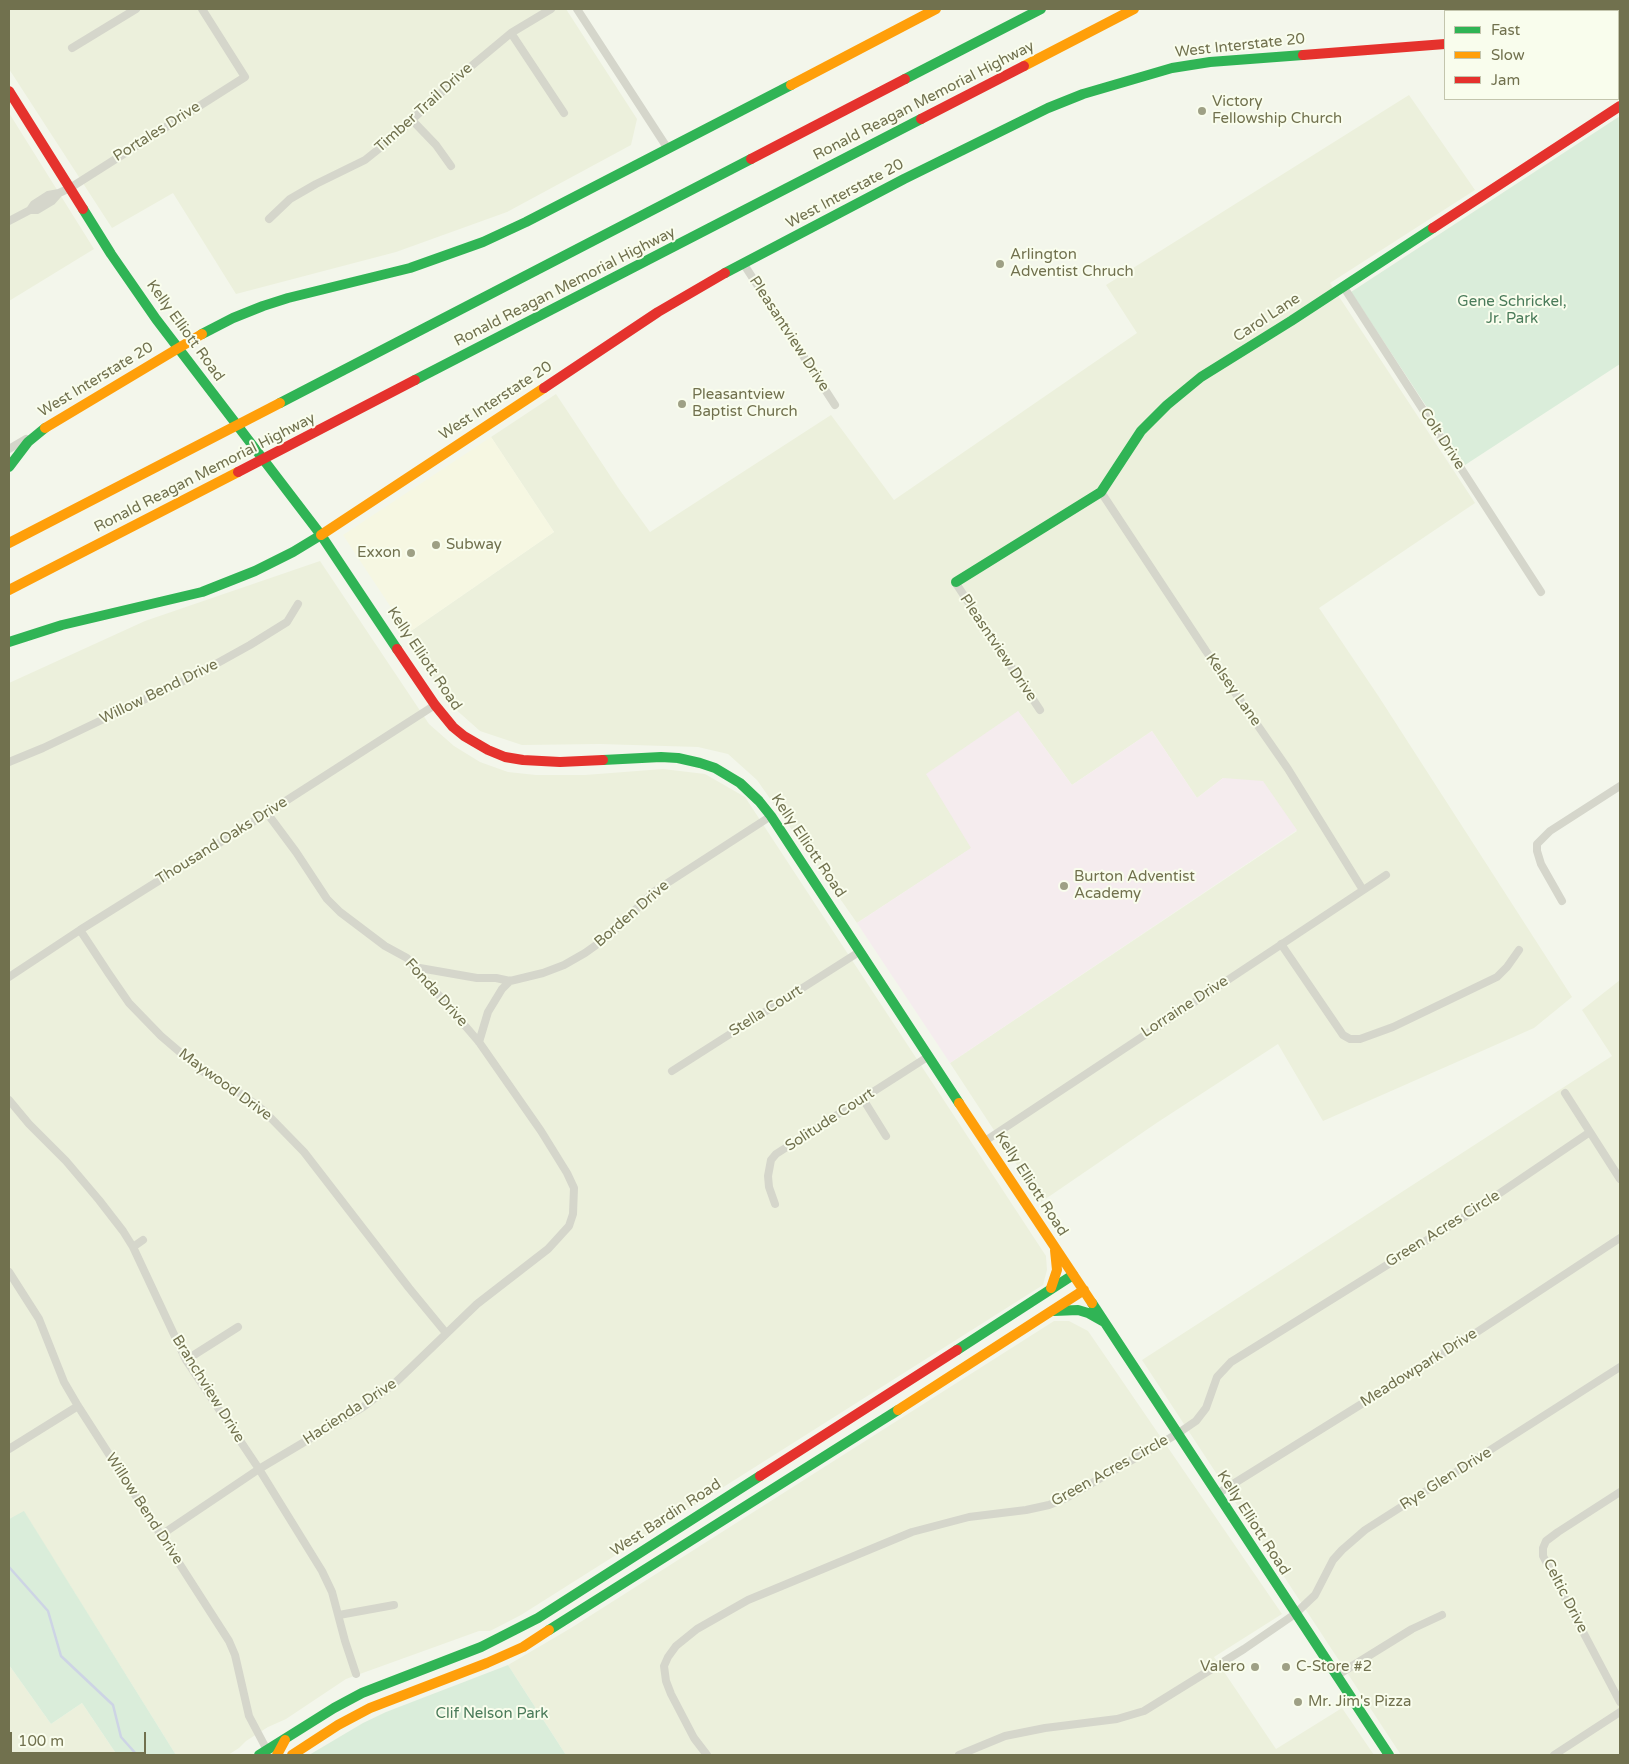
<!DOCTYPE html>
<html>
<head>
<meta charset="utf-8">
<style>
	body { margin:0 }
	#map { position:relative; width:1629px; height:1764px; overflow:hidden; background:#f3f6eb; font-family:"Varela Round",sans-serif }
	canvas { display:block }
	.frame { position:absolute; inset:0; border:10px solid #71714e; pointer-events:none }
	.legend { position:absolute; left:1444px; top:10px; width:175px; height:90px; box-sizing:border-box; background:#f9fded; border:1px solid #c3c5ad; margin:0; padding:6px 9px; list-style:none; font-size:15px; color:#71714e }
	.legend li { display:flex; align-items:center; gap:10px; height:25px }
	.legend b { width:25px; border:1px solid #c3c5ad }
	.scale { position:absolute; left:10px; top:1732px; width:136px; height:22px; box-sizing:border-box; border:2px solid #71714e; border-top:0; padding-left:6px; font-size:15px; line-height:18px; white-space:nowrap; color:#71714e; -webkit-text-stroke:4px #f9fded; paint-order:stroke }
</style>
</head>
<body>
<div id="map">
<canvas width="1629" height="1764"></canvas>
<div class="frame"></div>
<ul class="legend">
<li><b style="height:6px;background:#30b455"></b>Fast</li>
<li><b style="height:6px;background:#ff9f0a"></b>Slow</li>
<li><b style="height:6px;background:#e5322d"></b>Jam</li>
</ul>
<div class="scale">100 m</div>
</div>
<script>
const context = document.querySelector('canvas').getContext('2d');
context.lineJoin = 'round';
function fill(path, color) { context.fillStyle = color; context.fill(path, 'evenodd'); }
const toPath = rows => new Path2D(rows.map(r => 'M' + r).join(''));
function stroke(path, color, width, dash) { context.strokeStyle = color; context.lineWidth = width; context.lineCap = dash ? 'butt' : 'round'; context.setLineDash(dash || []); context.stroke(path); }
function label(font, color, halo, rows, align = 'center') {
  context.font = font + ' "Varela Round",sans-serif'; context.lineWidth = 4; context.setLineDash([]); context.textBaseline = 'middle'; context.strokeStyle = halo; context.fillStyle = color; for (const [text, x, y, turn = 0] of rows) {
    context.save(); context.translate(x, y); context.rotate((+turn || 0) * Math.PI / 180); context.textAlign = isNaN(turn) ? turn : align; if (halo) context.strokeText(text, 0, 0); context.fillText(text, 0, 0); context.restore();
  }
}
const residential = toPath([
	[9,9,566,9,637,119,631,145,507,212,396,252,236,294,173,193,112,228,9,69],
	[1409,95,1475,190,1330,283,1475,503,1319,608,1379,697,1572,997,1534,1028,1323,1121,1278,1044,1158,1122,1041,1202,950,1063,1297,831,1223,778,1197,798,1152,731,1072,785,1018,711,972,848,857,923,757,780,728,754,698,747,600,744,522,745,480,731,453,707,425,668,408,633,554,532,491,437,556,394,619,489,650,532,831,415,894,500,1137,333,1106,285],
	[9,113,94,249,9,301],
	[320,561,429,724,454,746,480,762,508,772,536,775,585,775,663,769,705,774,745,797,1046,1256,1047,1270,1043,1285,521,1615,490,1631,479,1631,346,1679,286,1719,268,1727,246,1741,239,1748,228,1755,176,1755,24,1512,9,1519,9,683,145,621],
	[1620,980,1620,1755,1401,1755,1142,1360,1612,1056,1582,1010],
	[1054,1321,1069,1321,1088,1331,1282,1614,1214,1657,1276,1749,1342,1708,1374,1755,566,1755,508,1665,571,1628],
	[9,1665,51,1724,82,1703,117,1755,9,1755]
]);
const commercial = toPath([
	[491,437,554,532,408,633,343,535]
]);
const education = toPath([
	[1018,711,1072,785,1152,731,1197,798,1223,778,1263,781,1297,830,950,1063,857,923,971,848,926,774]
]);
const green = toPath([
	[1620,116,1620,364,1465,465,1351,292],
	[24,1511,176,1755,117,1755,82,1703,51,1724,9,1665,9,1519],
	[508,1665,566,1755,309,1755,363,1723,386,1712]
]);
const stream = toPath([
	[9,1567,48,1611,61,1656,113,1705,121,1737,137,1755]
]);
const street = toPath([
	[577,9,668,149],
	[511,33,564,113],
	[72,48,136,9],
	[412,120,436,145,451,166],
	[30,210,34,204,48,195,59,193,70,188,245,77,202,9],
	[269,219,290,199,316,184,365,160,390,140,457,78,511,33,551,9],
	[9,221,30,210,37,210,52,201,59,193],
	[743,263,835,405],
	[1343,286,1541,592],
	[9,449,26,439],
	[1101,492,1206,651,1288,769,1363,890],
	[957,585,1040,710],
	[9,762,43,748,196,675,250,645,287,622,298,604],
	[1562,901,1541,864,1537,851,1537,844,1550,831,1620,786],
	[80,930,109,974,129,1003,161,1036,202,1071,243,1095,264,1111,304,1152,409,1288,446,1333],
	[1281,944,1343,1035,1350,1039,1360,1039,1393,1027,1497,977,1507,967,1519,950],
	[414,967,477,978,496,978,510,981,543,973,564,965,585,953,606,938,655,891,771,816],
	[9,977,80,930,267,813,435,705],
	[479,1042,488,1012,502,989,510,981],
	[672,1071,859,952],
	[1565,1093,1620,1179],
	[863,1099,886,1136],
	[9,1100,29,1124,66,1161,99,1200,123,1231,133,1247,186,1360,259,1469,322,1571,332,1592,345,1641,356,1674],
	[985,1141,1386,875],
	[775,1204,769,1187,768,1176,771,1160,776,1154,929,1056],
	[133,1247,143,1240],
	[9,1272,39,1319,64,1382,78,1406,229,1641,235,1655,249,1716,267,1750],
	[186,1360,238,1327],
	[9,1449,78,1406],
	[1620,1492,1558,1532,1546,1541,1543,1548,1543,1556,1620,1702],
	[1217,1494,1474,1334,1620,1238],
	[161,1535,259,1469,363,1407,395,1383,477,1304,548,1249,569,1226,573,1214,574,1188,567,1173,541,1131,479,1042,407,958,385,946,340,912,327,899,296,852,267,813],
	[339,1615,394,1605],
	[1336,1676,1412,1629,1442,1615],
	[707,1755,694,1738,671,1694,666,1681,664,1666,668,1657,676,1646,697,1629,748,1600,912,1532,969,1517,1026,1510,1049,1505,1066,1498,1177,1434,1196,1421,1206,1408,1217,1377,1231,1362,1469,1214,1590,1132],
	[959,1755,1005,1736,1045,1728,1117,1719,1144,1711,1244,1649,1295,1614,1315,1595,1333,1560,1342,1550,1365,1530,1620,1367],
	[1554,1755,1620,1712]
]);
const fast = toPath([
	[1575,11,1581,9],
	[1618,49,1620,53],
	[905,79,1041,9],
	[83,209,111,254,156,319,321,535,397,649],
	[725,273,904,179,1048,108,1083,94,1172,68,1210,62,1303,55],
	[202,334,233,318,263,306,288,298,410,268,483,242,526,222,791,85],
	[415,380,921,119],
	[280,403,751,159],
	[9,467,28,442,45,428],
	[956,582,1101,492,1141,431,1167,405,1201,377,1291,321,1433,228],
	[9,642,62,625,202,592,255,571,293,552,321,535],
	[603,760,661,757,678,758,700,763,715,768,740,783,759,801,771,816,959,1103],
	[1092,1303,1389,1755],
	[1054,1311,1078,1310,1088,1313,1104,1322],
	[957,1350,1073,1275],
	[549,1630,898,1410],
	[259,1755,334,1708,362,1693,481,1647,538,1618,760,1476]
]);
const slow = toPath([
	[1598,9,1599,11],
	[1618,23,1620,26],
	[1024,66,1134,9],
	[791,85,936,9],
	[45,428,202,334],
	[321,535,544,388],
	[9,543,280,403],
	[9,590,238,472],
	[959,1103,1092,1303],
	[1051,1288,1057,1270,1055,1250],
	[898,1410,1084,1290],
	[277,1755,285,1740],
	[292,1755,338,1725,370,1708,487,1663,523,1647,549,1630]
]);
const jam = toPath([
	[1606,9,1609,11],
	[1303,55,1445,44],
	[9,91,83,209],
	[921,119,1024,66],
	[751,159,905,79],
	[1433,228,1620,106],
	[544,388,658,312,725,273],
	[238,472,415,380],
	[397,649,435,705,453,727,464,736,488,750,505,757,523,760,560,762,603,760],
	[760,1476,957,1350]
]);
const markers = [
	[1202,111,5,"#9ea085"],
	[1000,264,5,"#9ea085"],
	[682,404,5,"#9ea085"],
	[436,545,5,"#9ea085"],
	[411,553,5,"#9ea085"],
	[1064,886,5,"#9ea085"],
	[1255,1667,5,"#9ea085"],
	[1286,1667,5,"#9ea085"],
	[1298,1702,5,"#9ea085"]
];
const streetNames = [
	["West Interstate 20",1240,46,-6],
	["Ronald Reagan Memorial Highway",924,101,-27],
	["Timber Trail Drive",424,108,-42],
	["Portales Drive",157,132,-32],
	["West Interstate 20",845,194,-28],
	["Ronald Reagan Memorial Highway",565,287,-27],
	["Carol Lane",1267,318,-33],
	["Kelly Elliott Road",185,331,54],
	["Pleasantview Drive",789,334,57],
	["West Interstate 20",96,380,-31],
	["West Interstate 20",496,401,-33],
	["Colt Drive",1442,439,57],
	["Ronald Reagan Memorial Highway",205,473,-27],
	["Pleasntview Drive",998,648,56],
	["Kelly Elliott Road",424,659,56],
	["Kelsey Lane",1233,690,55],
	["Willow Bend Drive",159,692,-26],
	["Thousand Oaks Drive",222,841,-32],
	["Kelly Elliott Road",808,846,56],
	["Borden Drive",632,914,-41],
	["Fonda Drive",436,993,48],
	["Lorraine Drive",1185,1007,-33],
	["Stella Court",766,1011,-32],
	["Maywood Drive",225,1085,36],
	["Solitude Court",830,1120,-33],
	["Kelly Elliott Road",1031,1184,57],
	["Green Acres Circle",1443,1229,-32],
	["Meadowpark Drive",1419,1368,-32],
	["Branchview Drive",208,1389,58],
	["Hacienda Drive",350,1412,-33],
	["Green Acres Circle",1110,1471,-29],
	["Rye Glen Drive",1446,1479,-32],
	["Willow Bend Drive",144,1509,57],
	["West Bardin Road",666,1518,-33],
	["Kelly Elliott Road",1253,1523,57],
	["Celtic Drive",1565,1596,63]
];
const poiNames = [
	["Victory",1212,102],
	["Fellowship Church",1212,119],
	["Arlington",1010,255],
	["Adventist Chruch",1010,272],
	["Pleasantview",692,395],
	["Baptist Church",692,412],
	["Subway",446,545],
	["Exxon",401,553,"right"],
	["Burton Adventist",1074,877],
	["Academy",1074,894],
	["Valero",1245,1667,"right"],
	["C-Store #2",1296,1667],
	["Mr. Jim's Pizza",1308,1702]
];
const parkNames = [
	["Gene Schrickel,",1512,302],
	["Jr. Park",1512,319],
	["Clif Nelson Park",492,1714]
];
fill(residential, '#ecf0dc');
fill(commercial, '#f6f7e2');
fill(education, '#f5ecee');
fill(green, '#daedda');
stroke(stream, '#cdd4e5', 2.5);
stroke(street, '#d5d6cb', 8);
stroke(fast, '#30b455', 10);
stroke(slow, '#ff9f0a', 10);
stroke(jam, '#e5322d', 10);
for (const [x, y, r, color] of markers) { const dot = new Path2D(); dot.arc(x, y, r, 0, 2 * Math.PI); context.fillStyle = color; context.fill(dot); stroke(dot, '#f9fded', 2); }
label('15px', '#71714e', '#f9fded', streetNames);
label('15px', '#71714e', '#f9fded', poiNames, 'left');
label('15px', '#4a7b5a', '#f9fded', parkNames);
</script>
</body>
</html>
